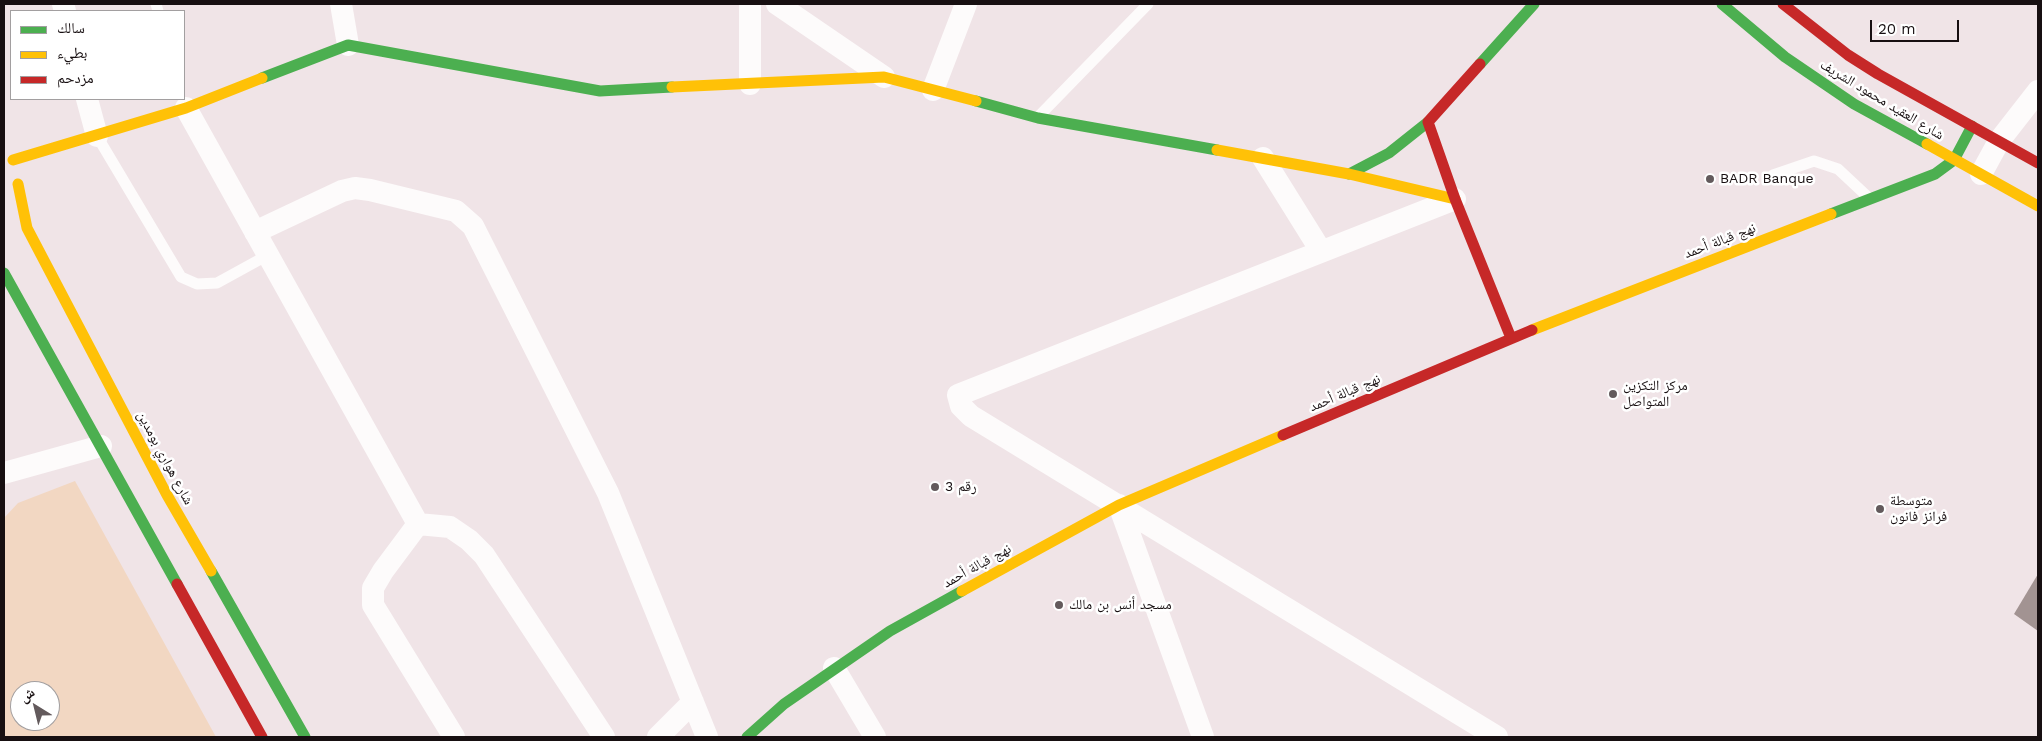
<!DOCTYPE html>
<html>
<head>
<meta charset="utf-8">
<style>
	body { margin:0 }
	#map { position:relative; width:2042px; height:741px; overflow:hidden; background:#f0e4e7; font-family:"Work Sans","Noto Naskh Arabic",sans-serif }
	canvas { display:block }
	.frame { position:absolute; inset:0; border:5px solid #170f11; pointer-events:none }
	.legend { position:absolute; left:10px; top:10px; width:175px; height:90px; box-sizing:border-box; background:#fff; border:1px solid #a29fa0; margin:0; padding:6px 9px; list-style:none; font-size:15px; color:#170f11 }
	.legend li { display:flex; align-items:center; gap:10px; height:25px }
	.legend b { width:25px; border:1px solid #a29fa0 }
	.north { position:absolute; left:10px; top:681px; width:50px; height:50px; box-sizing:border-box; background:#fff; border:1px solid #a29fa0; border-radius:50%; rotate:324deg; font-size:14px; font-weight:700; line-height:20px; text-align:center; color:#170f11 }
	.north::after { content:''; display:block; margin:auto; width:18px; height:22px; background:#635a5c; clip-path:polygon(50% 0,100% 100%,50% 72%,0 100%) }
	.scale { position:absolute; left:1870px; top:20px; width:89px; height:22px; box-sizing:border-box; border:2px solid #170f11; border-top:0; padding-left:6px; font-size:15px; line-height:18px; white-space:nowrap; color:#170f11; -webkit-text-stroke:4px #fff; paint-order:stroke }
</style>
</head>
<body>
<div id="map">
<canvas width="2042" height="741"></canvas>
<div class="frame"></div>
<ul class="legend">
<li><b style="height:6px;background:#4caf50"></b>سالك</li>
<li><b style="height:6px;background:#ffc107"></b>بطيء</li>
<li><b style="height:6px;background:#c62828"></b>مزدحم</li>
</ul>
<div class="north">ش</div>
<div class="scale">20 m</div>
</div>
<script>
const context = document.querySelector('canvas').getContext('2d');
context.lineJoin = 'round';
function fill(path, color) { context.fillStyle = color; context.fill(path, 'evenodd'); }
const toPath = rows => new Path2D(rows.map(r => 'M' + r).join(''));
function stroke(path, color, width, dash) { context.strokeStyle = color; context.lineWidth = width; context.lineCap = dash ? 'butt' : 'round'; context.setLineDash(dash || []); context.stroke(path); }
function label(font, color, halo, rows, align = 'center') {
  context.font = font + ' "Work Sans","Noto Naskh Arabic",sans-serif'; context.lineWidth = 5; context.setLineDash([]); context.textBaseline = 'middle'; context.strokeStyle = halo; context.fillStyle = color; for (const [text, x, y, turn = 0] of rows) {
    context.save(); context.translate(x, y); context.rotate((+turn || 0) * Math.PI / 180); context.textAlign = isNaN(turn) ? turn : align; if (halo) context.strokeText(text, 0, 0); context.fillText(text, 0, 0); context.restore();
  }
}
const green = toPath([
	[75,481,216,737,4,737,4,518,18,503],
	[20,691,50,691,50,721,20,721]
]);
const building = toPath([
	[2038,574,2038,631,2014,614]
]);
const lane = toPath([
	[156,4,158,11],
	[1038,117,1148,4],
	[97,136,181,277,197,284,217,283,268,255],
	[1773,175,1814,161,1838,169,1869,198]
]);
const street = toPath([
	[63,4,65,11],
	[341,4,348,45],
	[777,4,884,77],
	[750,84,750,4],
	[933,90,966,4],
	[87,99,97,136],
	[186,108,418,524],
	[1263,158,1321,251],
	[1981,174,1999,141,2038,91],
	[1455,199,958,395,961,406,971,416,1497,737],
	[255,232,342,191,355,188,370,190,456,211,473,226,608,493,707,737],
	[4,473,101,446],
	[1119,505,1203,737],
	[418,524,450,527,469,540,484,555,604,737],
	[418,524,383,571,373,588,373,605,454,737],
	[834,668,875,737],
	[658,737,693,702]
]);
const fast = toPath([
	[1722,4,1785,57,1854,104,1927,144],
	[1480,64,1534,4],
	[262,78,348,45,600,91,672,87],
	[976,101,1038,118,1217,150],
	[1349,174,1389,153,1428,122],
	[1831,214,1935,174,1954,160,1972,126],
	[4,273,177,584],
	[211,571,305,737],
	[747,737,784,704,890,631,962,591]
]);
const slow = toPath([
	[672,87,884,77,976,101],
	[1927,144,2038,206],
	[1217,150,1349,174,1455,199],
	[13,160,186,108,262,78],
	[18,184,27,228,167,495,211,571],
	[1532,330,1831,214],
	[962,591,1119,505,1283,435]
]);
const jam = toPath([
	[1783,4,1848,55,1878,74,2038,163],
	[1480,64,1428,122,1455,199,1511,338],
	[1283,435,1532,330],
	[177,584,262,737]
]);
const markers = [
	[1710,179,5,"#635a5c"],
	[1613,394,5,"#635a5c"],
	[935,487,5,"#635a5c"],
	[1880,509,5,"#635a5c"],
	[1059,605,5,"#635a5c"]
];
const streetNames = [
	["شارع العقيد محمود الشريف",1882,100,31],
	["نهج قبالة أحمد",1720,241,-21],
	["نهج قبالة أحمد",1345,393,-23],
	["شارع هواري بومدين",165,458,62],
	["نهج قبالة أحمد",977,566,-29]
];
const poiNames = [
	["BADR Banque",1720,179],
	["مركز التكزين",1623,386],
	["المتواصل",1623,402],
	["رقم 3",945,487],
	["متوسطة",1890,501],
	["فرانز فانون",1890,517],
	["مسجد أنس بن مالك",1069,605]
];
fill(green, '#f2d7c2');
fill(building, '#a29392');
stroke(lane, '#fdfbfb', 11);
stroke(street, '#fdfbfb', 22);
stroke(fast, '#4caf50', 11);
stroke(slow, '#ffc107', 11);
stroke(jam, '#c62828', 11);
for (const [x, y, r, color] of markers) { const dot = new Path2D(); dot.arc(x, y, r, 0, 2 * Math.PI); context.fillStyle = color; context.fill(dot); stroke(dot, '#fff', 2); }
label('14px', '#170f11', '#fff', streetNames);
label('14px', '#170f11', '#fff', poiNames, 'left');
</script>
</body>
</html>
